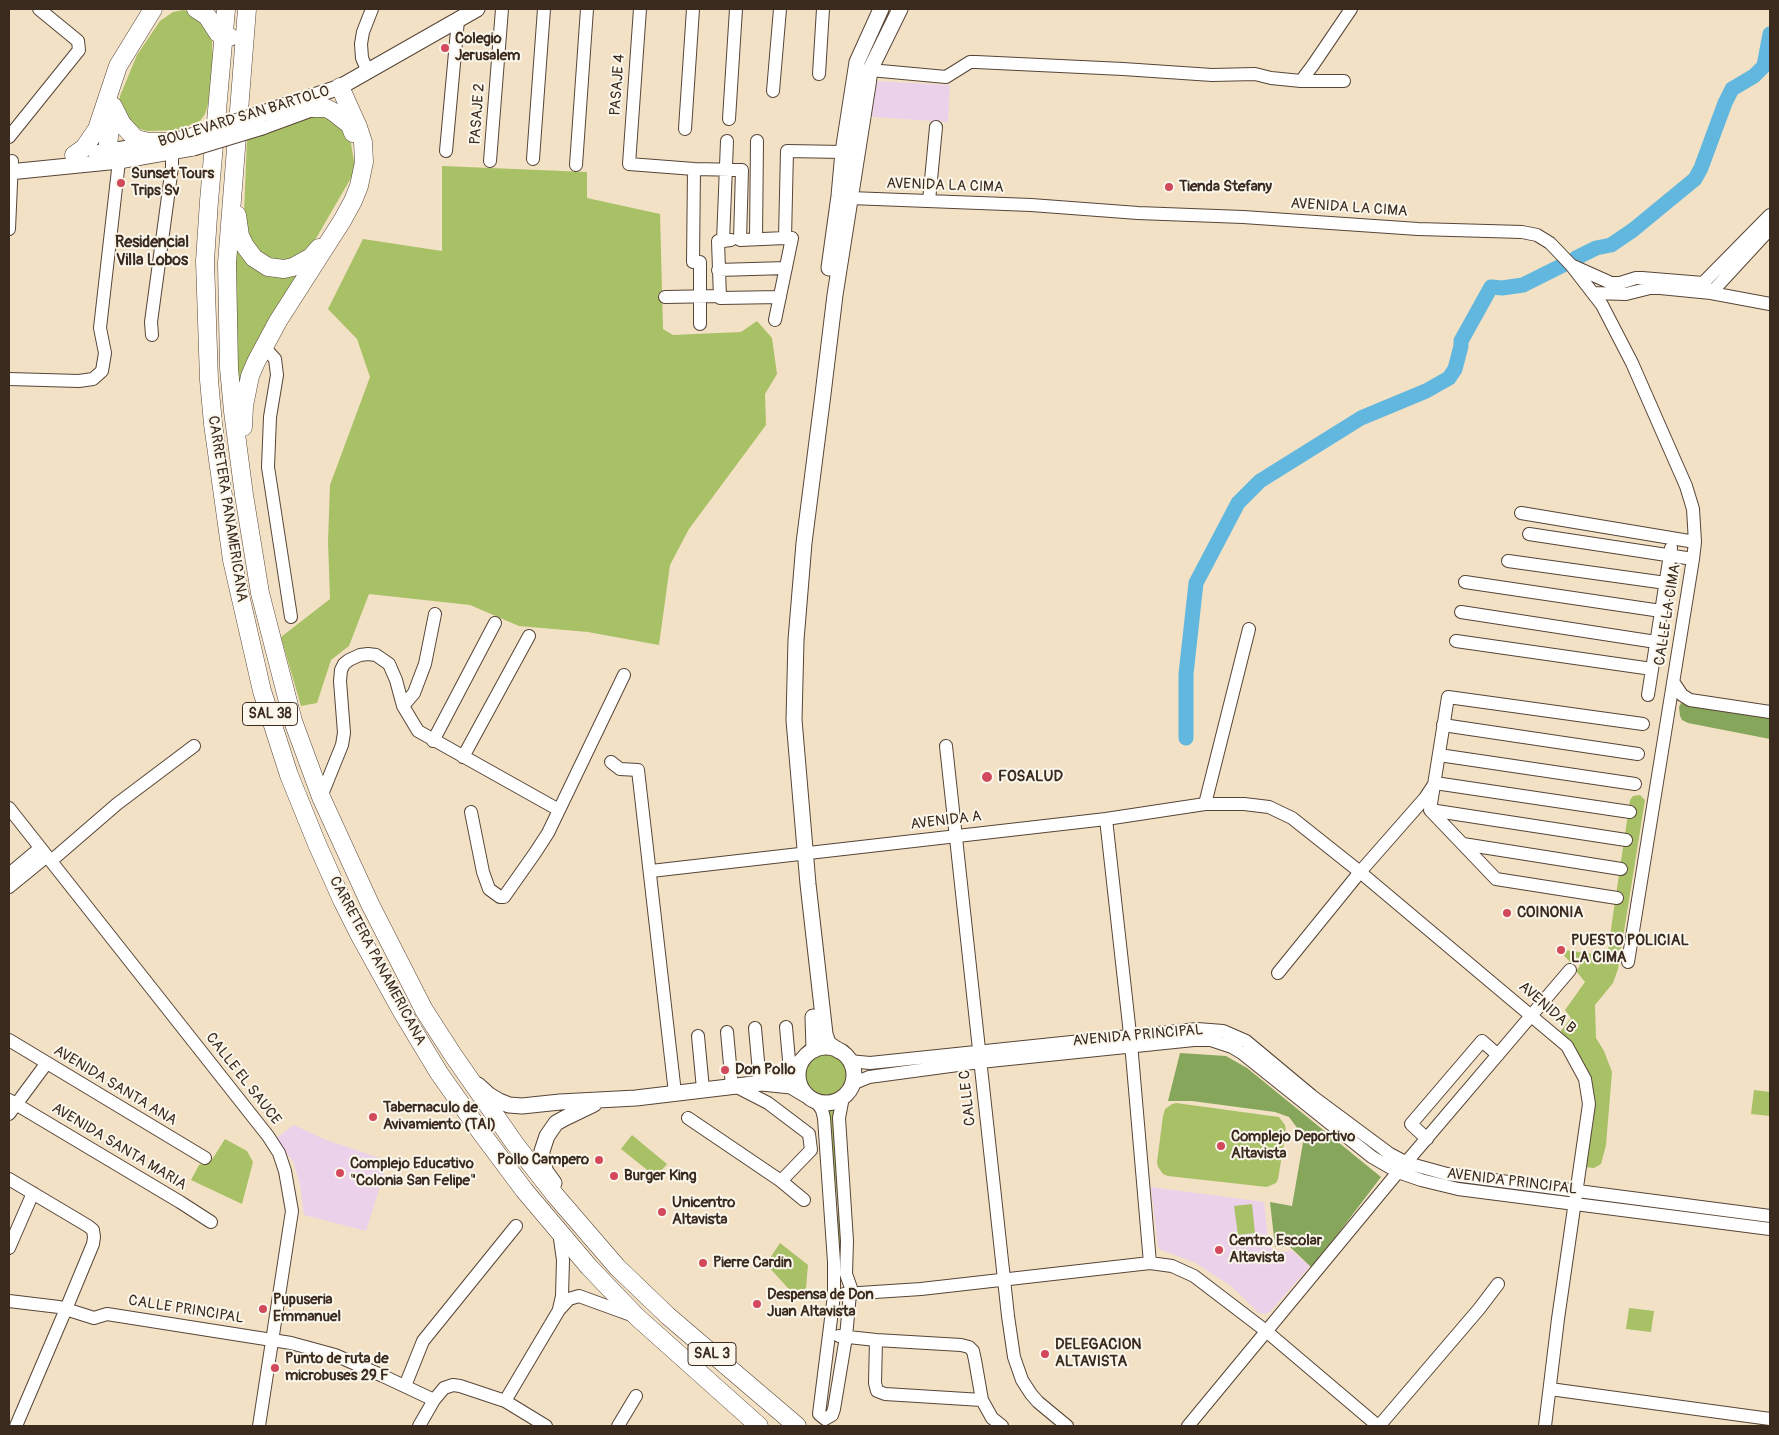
<!DOCTYPE html>
<html>
<head>
<meta charset="utf-8">
<style>
	body { margin:0 }
	#map { position:relative; width:1779px; height:1435px; overflow:hidden; background:#f3e1c5; font-family:Pangolin,sans-serif }
	canvas { display:block }
	.frame { position:absolute; inset:0; border:10px solid #3b2a1e; pointer-events:none }
</style>
</head>
<body>
<div id="map">
<canvas width="1779" height="1435"></canvas>
<div class="frame"></div>
</div>
<script>
const context = document.querySelector('canvas').getContext('2d');
context.lineJoin = 'round';
function fill(path, color) { context.fillStyle = color; context.fill(path, 'evenodd'); }
const toPath = rows => new Path2D(rows.map(r => 'M' + r).join(''));
function stroke(path, color, width, dash) { context.strokeStyle = color; context.lineWidth = width; context.lineCap = dash ? 'butt' : 'round'; context.setLineDash(dash || []); context.stroke(path); }
function label(font, color, halo, rows, align = 'center') {
  context.font = font + ' Pangolin,sans-serif'; context.lineWidth = 4; context.setLineDash([]); context.textBaseline = 'middle'; context.strokeStyle = halo; context.fillStyle = color; for (const [text, x, y, turn = 0] of rows) {
    context.save(); context.translate(x, y); context.rotate((+turn || 0) * Math.PI / 180); context.textAlign = isNaN(turn) ? turn : align; if (halo) context.strokeText(text, 0, 0); context.fillText(text, 0, 0); context.restore();
  }
}
const built = toPath([
	[874,81,950,85,948,122,872,117],
	[294,1125,324,1139,388,1161,366,1231,304,1215,300,1184,293,1161,275,1139],
	[1151,1187,1264,1202,1268,1239,1273,1250,1287,1252,1291,1250,1310,1266,1270,1312,1265,1314,1259,1313,1231,1286,1194,1262,1161,1250,1158,1247]
]);
const green = toPath([
	[183,10,189,11,208,28,212,41,213,63,208,104,205,114,200,121,177,130,147,131,130,126,119,108,120,96,137,55,160,21,173,12],
	[323,112,337,119,350,138,355,167,351,178,307,254,292,261,266,258,251,247,244,213,247,140],
	[442,166,587,172,587,198,660,214,663,329,673,335,741,332,757,321,772,338,777,374,765,394,766,425,689,529,670,565,659,645,588,632,519,626,470,605,369,594,349,646,331,660,317,703,301,706,281,637,330,599,328,542,330,485,370,377,357,339,328,309,363,239,442,251],
	[234,237,245,255,303,270,237,408],
	[1640,795,1645,800,1618,969,1613,983,1595,1005,1596,1038,1604,1051,1612,1072,1606,1145,1601,1164,1594,1168,1585,1167,1594,1118,1594,1093,1589,1073,1560,1032,1571,1018,1565,1010,1585,982,1576,971,1579,967,1581,959,1574,958,1571,963,1558,949,1607,956,1630,800,1633,796],
	'805 1074a21 21 0 1 1 42 0a21 21 0 1 1-42 0Z',
	[1754,1090,1770,1092,1770,1116,1751,1114],
	[1176,1103,1279,1117,1285,1125,1286,1131,1278,1179,1276,1183,1267,1187,1168,1176,1163,1174,1158,1167,1157,1162,1163,1116,1165,1109,1172,1104],
	[829,1109,833,1109,834,1112,842,1257,840,1257,837,1254,838,1208,828,1110],
	[632,1135,667,1164,656,1177,621,1149],
	[225,1139,247,1151,253,1162,242,1204,191,1180,199,1165,211,1161],
	[1252,1204,1255,1233,1238,1235,1234,1206],
	[780,1243,808,1265,806,1288,797,1298,766,1264],
	[1629,1308,1654,1311,1651,1332,1626,1329]
]);
const forest = toPath([
	[1681,703,1714,709,1770,715,1770,739,1688,723,1682,720,1680,716,1679,707],
	[1180,1053,1226,1056,1247,1068,1381,1177,1312,1268,1289,1246,1275,1247,1270,1202,1292,1206,1304,1137,1289,1117,1275,1112,1192,1101,1168,1101]
]);
const river = toPath([
	[1576,258,1596,248,1611,245,1633,230,1695,179,1701,168,1725,103,1732,89,1754,76,1764,66,1770,34],
	[1186,738,1186,674,1196,583,1238,503,1260,481,1361,418,1426,391,1449,378,1455,369,1461,346,1461,341,1491,287,1502,288,1523,285,1563,265]
]);
const minor = toPath([
	[640,9,629,164,694,169,742,170,740,240,785,238,787,151,843,152],
	[870,70,946,77,970,62,976,62,1123,69,1212,75,1255,74,1271,78,1301,81,1344,81],
	[368,72,362,58,361,44,363,32,372,9],
	[819,74,823,9],
	[1301,81,1313,65,1351,9],
	[773,91,780,9],
	[729,119,736,9],
	[685,129,693,9],
	[9,137,79,50,78,41,39,9],
	[727,141,723,241,731,240],
	[446,151,458,20],
	[533,159,544,9],
	[490,161,502,9],
	[576,165,587,9],
	[694,169,693,262,700,262,700,324],
	[841,196,850,198,1031,205,1138,213,1243,217,1418,229,1522,232,1537,235,1550,243,1571,265,1602,305,1632,363,1675,461,1686,486,1693,509,1695,542,1693,559,1628,962],
	[929,201,936,127],
	[9,229,12,161],
	[756,239,757,141],
	[723,241,718,241,720,298,780,297],
	[1573,266,1611,283,1620,283,1636,278,1642,278,1703,283,1711,293],
	[718,270,786,268],
	[1703,283,1770,215],
	[1593,293,1626,294,1650,288,1660,288,1711,293,1770,304],
	[1711,293,1770,229],
	[665,297,720,296],
	[775,320,792,238,785,238],
	[152,335,151,322,172,167,172,153],
	[264,347,275,359,277,375,270,417,268,467,291,617],
	[9,379,79,381,93,379,102,371,105,353,100,328,119,161],
	[1521,513,1695,542],
	[1529,534,1693,559],
	[1508,561,1666,583],
	[1465,582,1661,611],
	[1461,612,1656,642],
	[1456,641,1652,669],
	[1674,683,1682,695,1690,700,1770,712],
	[1648,695,1671,548],
	[403,706,414,693,425,664,435,614],
	[1443,725,1638,754],
	[433,741,495,623],
	[946,746,1008,1316,1014,1357,1022,1380,1031,1394,1038,1402,1067,1426],
	[1439,755,1635,784],
	[463,757,529,636],
	[611,762,620,769,638,770,675,1093],
	[321,797,342,745,344,733,340,681,341,670,344,664,349,660,360,655,368,654,376,655,389,664,396,680,403,706,418,731,559,810],
	[1205,804,1249,629],
	[9,808,268,1136,279,1153,285,1171,292,1211,259,1426],
	[1430,810,1448,697,1643,724],
	[1430,810,1496,879,1617,898],
	[1430,810,1626,840],
	[471,812,483,872,489,889,500,897,504,897,535,853,548,833,624,675],
	[1106,819,1131,1043,1150,1263],
	[1463,844,1621,869],
	[51,861,117,804,194,746],
	[651,871,1106,819,1205,804,1244,804,1269,807,1292,818,1360,872,1567,1046,1585,1079,1589,1104,1558,1319,1545,1426],
	[9,874,40,848],
	[9,887,47,856],
	[1278,973,1360,872,1425,798,1435,783,1630,812],
	[786,1027,790,1071],
	[755,1028,760,1083],
	[727,1032,732,1086],
	[698,1036,703,1089],
	[9,1040,205,1158],
	[849,1061,870,1063,1197,1029,1223,1031,1246,1041,1312,1096,1390,1154,1407,1163,1447,1174,1770,1216],
	[852,1084,869,1077,980,1062,1194,1040,1211,1040,1232,1047,1242,1053,1372,1157,1398,1172,1421,1180,1458,1189,1770,1229],
	[735,1086,768,1103,809,1134,811,1150,781,1181],
	[9,1100,180,1202,211,1222],
	[816,1101,822,1110,824,1118,834,1262,834,1295,819,1414,825,1419,832,1415,834,1409,846,1337,850,1293,851,1288,846,1274,847,1241,839,1118,843,1097],
	[9,1114,46,1064],
	[688,1118,781,1181,804,1200],
	[1427,1139,1411,1124,1482,1041,1498,1055],
	[9,1179,88,1226,93,1230,94,1237,93,1244,66,1309,16,1426],
	[9,1248,33,1193],
	[844,1294,921,1289,1150,1263,1172,1266,1194,1276,1266,1331,1378,1426],
	[9,1301,59,1307,94,1318,107,1314,291,1343,335,1355,383,1376,434,1400,444,1388,453,1385,460,1386,505,1401,546,1426],
	[559,1309,562,1296,563,1260,559,1232],
	[839,1336,876,1340,961,1345,969,1347,973,1351,975,1360,982,1400,992,1418,1002,1426],
	[876,1340,875,1383,877,1391,885,1394,982,1400],
	[405,1386,423,1341,516,1226],
	[1550,1389,1770,1419],
	[505,1401,559,1310,569,1299,579,1296,634,1316],
	[419,1426,434,1400],
	[618,1426,636,1396],
	[1188,1426,1398,1172,1570,970],
	[1379,1426,1479,1309,1498,1284]
]);
const major = toPath([
	[263,113,340,87,477,9],
	[262,127,322,105],
	[96,153,169,142,188,137],
	[9,172,119,161,193,148],
	[829,268,839,196,843,152,857,62,881,9],
	[813,1017,814,1050],
	'798 1075a28 28 0 1 1 56 0a28 28 0 1 1-56 0Z',
	[839,1051,828,1043,825,1034,808,884,794,720,796,640,804,543,823,394,835,295,868,85,870,70,900,9],
	[763,1083,792,1070,803,1059],
	[478,1085,489,1095,499,1101,509,1105,522,1106,560,1102,636,1098,762,1083,791,1086,806,1095],
	[554,1183,546,1172,542,1161,542,1151,547,1136,556,1123,565,1118,594,1104]
]);
const highway = toPath([
	[196,9,207,16,218,33,224,37,230,37],
	[226,9,209,201,205,261,209,380,213,424,232,560,262,691,289,775,317,844,342,900,360,936,401,1010,439,1073,480,1131,524,1190,589,1267,637,1317,759,1426],
	[247,9,227,263,229,368,233,411,244,495,260,593,293,721,321,797,370,904,424,1010,453,1055,515,1144,555,1195,617,1267,668,1316,797,1426],
	[113,106,122,124,136,139,149,142,169,142],
	[312,108,326,108,332,111,350,125,353,133],
	[107,152,113,107],
	[74,155,84,148,97,129,118,66,153,9],
	[237,215,240,236,245,246,254,258,268,267,284,269,293,267,311,257,319,248],
	[243,427,244,406,250,376,256,362,278,321,342,221,353,201,359,186,364,162,363,142,358,127,340,87]
]);
const majorBridge = toPath([
	[188,137,263,113],
	[193,148,262,127]
]);
const markers = [
	[445,48,5,"#d1495b"],
	[121,183,5,"#d1495b"],
	[1169,187,5,"#d1495b"],
	[987,777,6,"#d1495b"],
	[1507,913,5,"#d1495b"],
	[1561,950,5,"#d1495b"],
	[725,1070,5,"#d1495b"],
	[373,1117,5,"#d1495b"],
	[1221,1146,5,"#d1495b"],
	[599,1160,5,"#d1495b"],
	[340,1173,5,"#d1495b"],
	[614,1176,5,"#d1495b"],
	[662,1212,5,"#d1495b"],
	[1219,1250,5,"#d1495b"],
	[703,1263,5,"#d1495b"],
	[757,1304,5,"#d1495b"],
	[263,1309,5,"#d1495b"],
	[1045,1354,5,"#d1495b"],
	[275,1368,5,"#d1495b"]
];
const shields = [
	[270,714,55],
	[712,1354,48]
];
const shieldNames = [
	["SAL 38",270,714],
	["SAL 3",712,1354]
];
const poiNames = [
	["Colegio",455,39],
	["Jerusalem",455,56],
	["Sunset Tours",131,174],
	["Trips Sv",131,191],
	["Tienda Stefany",1179,187],
	["FOSALUD",998,777],
	["COINONIA",1517,913],
	["PUESTO POLICIAL",1571,941],
	["LA CIMA",1571,958],
	["Don Pollo",735,1070],
	["Tabernaculo de",383,1108],
	["Avivamiento (TAI)",383,1125],
	["Complejo Deportivo",1231,1137],
	["Altavista",1231,1154],
	["Pollo Campero",589,1160,"right"],
	["Complejo Educativo",350,1164],
	["\"Colonia San Felipe\"",350,1181],
	["Burger King",624,1176],
	["Unicentro",672,1203],
	["Altavista",672,1220],
	["Centro Escolar",1229,1241],
	["Altavista",1229,1258],
	["Pierre Cardin",713,1263],
	["Despensa de Don",767,1295],
	["Juan Altavista",767,1312],
	["Pupuseria",273,1300],
	["Emmanuel",273,1317],
	["DELEGACION",1055,1345],
	["ALTAVISTA",1055,1362],
	["Punto de ruta de",285,1359],
	["microbuses 29 F",285,1376]
];
const streetNames = [
	["PASAJE 4",618,85,-86],
	["PASAJE 2",478,114,-86],
	["BOULEVARD SAN BARTOLO",244,117,-17],
	["AVENIDA LA CIMA",945,186,2],
	["AVENIDA LA CIMA",1349,208,4],
	["CARRETERA PANAMERICANA",227,509,81],
	["CALLE LA CIMA",1668,615,-81],
	["AVENIDA A",946,821,-7],
	["CARRETERA PANAMERICANA",377,961,62],
	["AVENIDA B",1547,1008,41],
	["AVENIDA PRINCIPAL",1138,1036,-5],
	["CALLE EL SAUCE",243,1079,52],
	["AVENIDA SANTA ANA",115,1086,31],
	["CALLE C",968,1098,-96],
	["AVENIDA SANTA MARIA",119,1147,31],
	["AVENIDA PRINCIPAL",1512,1182,7],
	["CALLE PRINCIPAL",186,1310,9]
];
const neighbourhoodNames = [
	["Residencial",152,243],
	["Villa Lobos",152,261]
];
fill(built, '#ecd1ea');
fill(green, '#a8c066');
fill(forest, '#86a65b');
stroke(river, '#61b7de', 15);
stroke(minor, '#574537', 14);
stroke(major, '#574537', 17);
stroke(highway, '#574537', 19);
stroke(minor, '#fff', 12);
stroke(major, '#fff', 15);
stroke(highway, '#fff', 18);
stroke(majorBridge, '#574537', 17, []);
stroke(majorBridge, '#fff', 15);
for (const [x, y, r, color] of markers) { const dot = new Path2D(); dot.arc(x, y, r, 0, 2 * Math.PI); context.fillStyle = color; context.fill(dot); stroke(dot, '#fbf7ec', 2); }
for (const [x, y, w] of shields) { const box = new Path2D(); box.roundRect(x - w / 2, y - 11.5, w, 23, 4); context.fillStyle = '#fbf7ec'; context.fill(box); stroke(box, '#3b2a1e', 1); }
label('bold 14px', '#3b2a1e', null, shieldNames);
label('bold 15px', '#3b2a1e', '#fbf7ec', poiNames, 'left');
label('15px', '#3b2a1e', '#fbf7ec', streetNames);
label('bold 16px', '#3b2a1e', '#fbf7ec', neighbourhoodNames);
</script>
</body>
</html>
